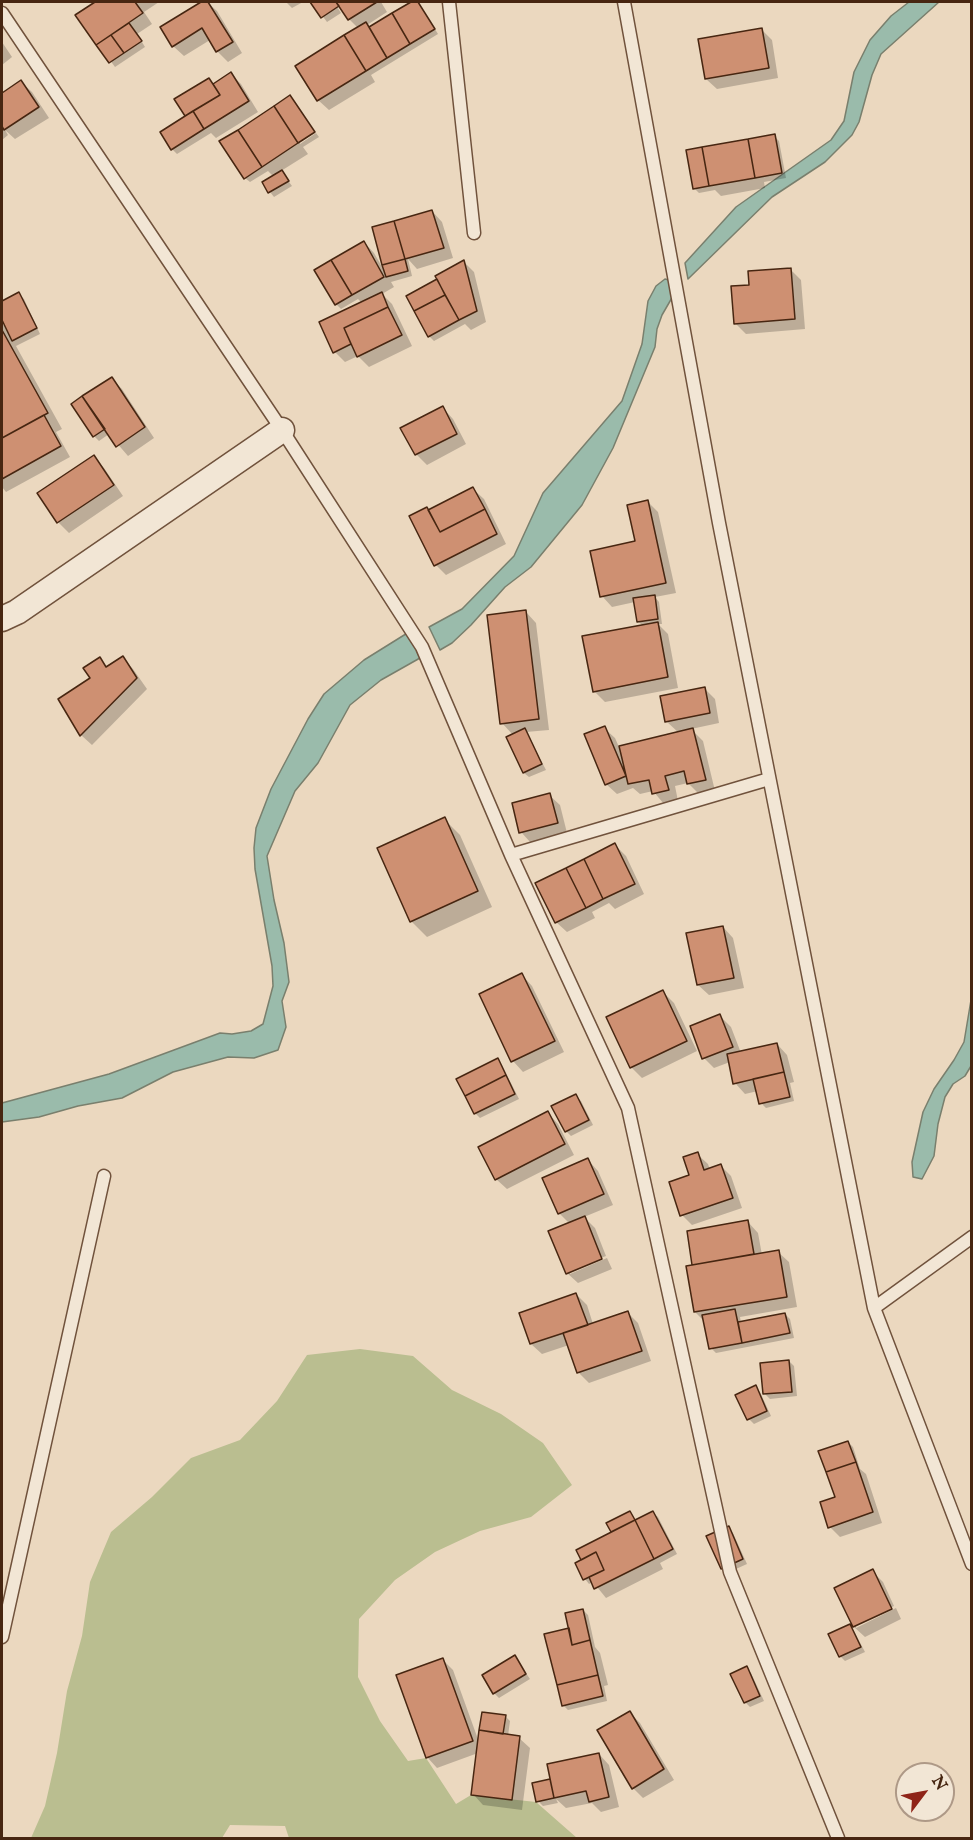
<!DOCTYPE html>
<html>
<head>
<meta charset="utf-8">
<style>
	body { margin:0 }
	#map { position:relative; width:973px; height:1840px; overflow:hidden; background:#ebd8bf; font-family:"IM FELL English",serif }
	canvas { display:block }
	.frame { position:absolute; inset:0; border:3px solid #472611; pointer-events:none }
	.north { position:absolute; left:895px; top:1762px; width:60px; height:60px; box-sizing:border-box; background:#f2e6d5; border:2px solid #ae9987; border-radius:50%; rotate:58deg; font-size:16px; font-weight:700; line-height:24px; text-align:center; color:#472611 }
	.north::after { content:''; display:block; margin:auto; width:21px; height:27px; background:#8f2418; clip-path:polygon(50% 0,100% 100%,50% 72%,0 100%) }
</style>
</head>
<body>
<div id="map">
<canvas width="973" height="1840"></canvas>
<div class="frame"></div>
<div class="north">N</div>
</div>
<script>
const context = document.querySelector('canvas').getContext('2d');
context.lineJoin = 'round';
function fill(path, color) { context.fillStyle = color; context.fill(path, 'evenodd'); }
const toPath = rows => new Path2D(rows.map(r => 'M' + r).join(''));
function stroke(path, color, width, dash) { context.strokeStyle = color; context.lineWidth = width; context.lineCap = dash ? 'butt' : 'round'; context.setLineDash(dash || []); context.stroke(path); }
const green = toPath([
	[360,1349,413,1356,452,1390,501,1414,543,1443,572,1485,531,1517,480,1531,435,1552,395,1580,359,1619,358,1677,380,1721,408,1761,426,1758,456,1804,471,1795,536,1802,577,1838,289,1838,285,1826,230,1825,222,1838,31,1838,45,1806,57,1753,67,1691,82,1636,90,1582,111,1532,152,1497,191,1458,240,1440,277,1401,307,1355]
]);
const water = toPath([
	[909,2,939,2,881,54,872,75,859,122,852,135,825,162,772,197,688,279,685,263,736,207,831,140,844,121,854,72,870,40,891,16,909,2],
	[665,279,669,280,673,296,662,315,657,329,655,347,613,448,582,505,531,567,505,587,471,625,452,643,440,650,429,627,462,609,514,556,543,493,622,401,642,344,648,301,656,286,665,279],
	[409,632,420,658,381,680,350,705,318,763,295,791,267,856,274,900,284,943,289,982,282,1001,286,1027,278,1050,254,1058,228,1057,173,1072,122,1098,78,1106,39,1117,2,1122,2,1103,109,1074,220,1033,232,1034,251,1031,263,1024,273,986,272,966,255,869,254,848,256,828,271,789,308,719,324,694,364,660,409,632],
	[971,1000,971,1066,965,1076,953,1084,945,1097,938,1124,934,1156,922,1179,913,1177,912,1162,923,1112,934,1089,954,1060,964,1042,971,1000]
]);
const shadow = toPath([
	[97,2,159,2,144,12,152,24,137,34,145,47,115,67,77,15],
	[204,2,207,2,217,11,242,53,228,62,217,51,210,40,184,56,173,46,162,28],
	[286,2,303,2,292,8],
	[312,2,334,2,341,13,327,22],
	[338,2,381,2,387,12,367,25,370,29,413,2,418,2,438,34,371,75,375,82,329,110,318,100,358,28,350,20],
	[761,29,772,40,778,78,717,89,706,79],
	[2,42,12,57,2,65],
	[231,74,241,84,258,112,216,138,211,133,177,154,172,149,187,117,176,100,209,79,214,85],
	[21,82,32,92,49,118,15,139,5,130,8,135,2,140,2,95],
	[290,97,314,131,300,140,300,144,316,133,319,137,303,147,308,154,281,171,292,186,274,197,270,192,274,177,268,171,250,182,245,178],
	[774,136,779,141,786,178,764,182,765,188,721,196,715,190,699,193,694,188],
	[432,211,442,222,453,258,417,269,408,259,412,276,391,282,394,287,382,294,392,304,412,346,369,367,358,356,345,362,335,352,321,323,362,303,358,299,341,309,336,304,364,242,374,253,385,272],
	[464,262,474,272,486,322,471,330,465,324,434,341,429,336,439,280],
	[790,269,801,280,805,329,746,334,735,323],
	[19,294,24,299,40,334,16,346,62,429,56,432,70,457,6,492,2,487,2,323,7,328,2,316,2,302],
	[111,378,122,389,154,438,128,456,109,434,99,441,94,436],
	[443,408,453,419,466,444,427,465,416,454,402,429],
	[94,457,104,468,123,496,69,533,58,522,39,494],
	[473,489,484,499,506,544,446,575,436,565,429,511],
	[648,502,658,512,676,593,655,597,659,602,662,624,658,624,668,634,678,688,605,702,594,691,643,626,638,621,635,602,612,607,602,596,637,542],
	[526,612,536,623,549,730,526,732,546,770,529,777,524,773,508,738,513,735,502,723],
	[123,658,133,669,147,689,92,745,81,735,60,699,92,678,100,659,108,668],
	[704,688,715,699,719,723,691,729,703,741,715,791,699,794,688,783,675,786,678,801,664,804,653,791,640,794,633,788,617,794,606,784,604,728,615,738,619,747,679,733,666,721],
	[549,795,560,805,567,833,531,843,521,832],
	[444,819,460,835,492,907,427,937,411,921],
	[615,845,626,856,644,894,615,909,609,903,592,912,595,918,567,932,556,922],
	[723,927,733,938,744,988,709,995,698,985],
	[522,975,532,986,564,1052,523,1072,513,1061],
	[663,992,674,1003,697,1051,642,1078,631,1067],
	[720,1016,731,1027,741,1053,777,1044,787,1055,794,1082,790,1083,794,1101,766,1108,761,1103,758,1091,745,1094,735,1083,730,1062,714,1068,704,1058],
	[497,1060,502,1065,519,1099,480,1118,475,1113],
	[576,1096,581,1101,593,1125,571,1136,566,1131],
	[548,1113,558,1124,574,1155,507,1189,496,1179],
	[697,1154,708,1164,710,1170,721,1166,731,1176,742,1208,692,1225,682,1215],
	[588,1160,598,1171,613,1205,584,1217,595,1228,606,1256,570,1270,570,1274,607,1258,612,1269,578,1283,567,1273,570,1224,559,1213],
	[748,1222,758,1233,762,1255,778,1252,789,1262,797,1307,740,1317,741,1323,785,1314,790,1319,794,1338,716,1353,711,1348,705,1322,695,1312,694,1266],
	[576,1294,587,1305,593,1324,627,1312,638,1323,651,1361,589,1383,578,1372,569,1345,542,1354,531,1344,521,1314],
	[789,1361,794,1366,797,1396,770,1399,765,1394],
	[755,1387,760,1392,771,1416,754,1424,749,1419],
	[848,1442,853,1447,860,1469,866,1474,882,1523,840,1537,830,1527],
	[629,1513,636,1521,653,1513,658,1517,677,1554,660,1563,663,1569,606,1598,593,1582,589,1584,585,1579,583,1560,613,1533,612,1531],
	[728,1528,733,1533,747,1564,727,1573,722,1568],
	[872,1571,883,1582,894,1606,856,1624,856,1628,896,1608,901,1619,865,1637,854,1627,836,1589],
	[583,1610,588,1615,595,1647,600,1653,608,1685,604,1686,607,1701,568,1710,563,1705],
	[849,1626,854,1631,865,1652,845,1661,840,1656],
	[515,1657,530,1679,499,1698,494,1693],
	[443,1660,453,1670,479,1742,505,1716,510,1721,508,1736,519,1738,530,1748,522,1810,483,1805,473,1794,478,1753,437,1768,427,1757],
	[746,1668,751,1673,764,1701,750,1707,745,1702],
	[630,1713,640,1723,674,1780,643,1798,633,1788],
	[599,1754,609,1765,619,1807,601,1812,592,1803,566,1808,556,1799,558,1803,543,1806,538,1801,534,1784,552,1780]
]);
const building = toPath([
	[95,2,135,2,143,13,96,45,75,15,95,2],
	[201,2,208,2,233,42,216,52,202,28,172,47,160,27,201,2],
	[310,2,336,2,339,6,321,18,310,2],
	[336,2,377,2,348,20,336,2],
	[411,2,418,2,435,29,410,44,392,13,411,2],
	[392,13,410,44,387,58,369,27,392,13],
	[366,22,387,58,366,71,344,35,366,22],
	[129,23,142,41,124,53,111,35,129,23],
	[762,28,769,68,705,79,698,39,762,28],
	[111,35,124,53,109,63,96,45,111,35],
	[344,35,366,71,317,101,295,66,344,35],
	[231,72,249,101,204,129,193,111,220,95,213,84,231,72],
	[209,78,220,95,185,116,174,99,209,78],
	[21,80,39,107,4,130,2,126,2,93,21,80],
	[290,95,315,132,298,143,274,106,290,95],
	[274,106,298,143,262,167,238,130,274,106],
	[193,111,204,129,171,150,160,132,193,111],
	[238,130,262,167,244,179,219,141,238,130],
	[775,134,782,173,755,178,748,139,775,134],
	[748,139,755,178,709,186,702,147,748,139],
	[702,147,709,186,693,189,686,150,702,147],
	[282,170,289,181,268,193,262,182,282,170],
	[432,210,444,248,405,259,394,221,432,210],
	[394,221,405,259,382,265,372,227,394,221],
	[364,241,384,277,352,295,331,260,364,241],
	[405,259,408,271,386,277,382,265,405,259],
	[331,260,352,295,335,305,314,270,331,260],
	[464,260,477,311,459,320,435,276,464,260],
	[791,268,795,319,734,324,731,286,749,285,748,271,791,268],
	[437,279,445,295,414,311,406,296,437,279],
	[19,292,37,328,12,341,2,320,2,301,19,292],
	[382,292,388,307,344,328,351,344,333,353,319,322,382,292],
	[445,295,459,320,428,337,414,311,445,295],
	[388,307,402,335,357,357,344,328,388,307],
	[2,330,48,413,2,438,2,330],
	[112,377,145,427,116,447,82,396,112,377],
	[82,396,105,429,93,437,71,404,82,396],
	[443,406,457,434,415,455,400,428,443,406],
	[44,415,61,446,2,479,2,438,44,415],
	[94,455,114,485,57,523,37,493,94,455],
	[473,487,485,509,440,532,428,510,473,487],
	[648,500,666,583,600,597,590,551,635,541,627,505,648,500],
	[427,507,440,532,485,509,497,534,434,566,409,516,427,507],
	[655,595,658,619,637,622,633,598,655,595],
	[526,610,539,719,500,724,487,615,526,610],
	[658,622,668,677,593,692,582,636,658,622],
	[123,656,137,678,80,736,58,699,90,678,83,668,100,657,106,667,123,656],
	[705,687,710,713,665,722,660,696,705,687],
	[605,726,626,776,605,785,584,734,605,726],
	[525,728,542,764,523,773,506,737,525,728],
	[693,728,706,780,687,784,684,771,665,776,669,790,652,794,649,780,628,784,619,746,693,728],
	[550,793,558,823,519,833,512,803,550,793],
	[445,817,478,891,410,922,377,848,445,817],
	[615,843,635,884,603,899,584,859,615,843],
	[584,859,603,899,586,908,566,868,584,859],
	[566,868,586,908,555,923,535,883,566,868],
	[723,926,734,978,697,985,686,933,723,926],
	[522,973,555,1041,511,1062,479,994,522,973],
	[663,990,687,1041,630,1068,606,1017,663,990],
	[720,1014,733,1047,702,1059,690,1026,720,1014],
	[777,1043,784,1072,733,1084,727,1054,777,1043],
	[498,1058,506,1075,465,1096,456,1079,498,1058],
	[784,1072,790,1097,759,1104,753,1079,784,1072],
	[506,1075,515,1094,474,1114,465,1096,506,1075],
	[576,1094,589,1120,565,1132,551,1106,576,1094],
	[548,1111,565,1144,495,1180,478,1147,548,1111],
	[698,1152,704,1170,721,1164,733,1198,680,1216,669,1182,689,1175,683,1157,698,1152],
	[588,1158,604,1194,558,1214,542,1178,588,1158],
	[585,1216,602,1259,566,1274,548,1231,585,1216],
	[748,1220,754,1254,692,1265,687,1231,748,1220],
	[779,1250,787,1297,694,1312,686,1266,779,1250],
	[576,1293,588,1325,530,1344,519,1313,576,1293],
	[735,1309,742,1343,709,1349,702,1315,735,1309],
	[628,1311,642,1351,577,1373,563,1333,628,1311],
	[785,1313,790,1333,742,1343,738,1322,785,1313],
	[789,1360,792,1392,763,1394,760,1363,789,1360],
	[756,1385,767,1411,747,1420,735,1395,756,1385],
	[848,1441,856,1462,826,1472,818,1451,848,1441],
	[856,1462,873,1512,828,1528,820,1502,835,1497,826,1472,856,1462],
	[630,1511,635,1520,611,1532,606,1523,630,1511],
	[653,1511,673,1549,654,1559,635,1520,653,1511],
	[635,1520,654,1559,594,1589,589,1577,604,1570,596,1552,581,1560,576,1550,635,1520],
	[729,1526,743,1559,721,1569,706,1536,729,1526],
	[596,1552,604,1570,583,1580,575,1563,596,1552],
	[873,1569,892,1609,853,1627,834,1588,873,1569],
	[583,1609,590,1640,572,1645,565,1613,583,1609],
	[850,1624,861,1647,839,1657,828,1634,850,1624],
	[569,1628,572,1645,590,1640,598,1675,557,1685,544,1634,569,1628],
	[515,1655,526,1674,493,1694,482,1675,515,1655],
	[443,1658,473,1741,426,1758,396,1675,443,1658],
	[747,1666,760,1696,744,1703,730,1674,747,1666],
	[598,1675,603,1696,562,1706,557,1685,598,1675],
	[630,1711,664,1769,632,1789,597,1730,630,1711],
	[482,1712,506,1715,503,1734,479,1730,482,1712],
	[479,1730,520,1736,512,1800,471,1795,479,1730],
	[599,1753,609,1797,589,1802,586,1791,554,1798,547,1764,599,1753],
	[550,1779,554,1798,536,1802,532,1783,550,1779]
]);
const lane = toPath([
	[449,2,474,233],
	[624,2,719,523,874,1308,972,1564],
	[2,13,282,430,422,647,511,855,628,1108,730,1572,838,1838],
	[511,855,769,779],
	[874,1308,972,1237],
	[2,1637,104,1176]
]);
const street = toPath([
	[2,619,17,612,282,430]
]);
fill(green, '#babe90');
fill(water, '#9abbab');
stroke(water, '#797f6d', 1.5);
fill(shadow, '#0003');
fill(building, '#ce9072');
stroke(building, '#472611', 1.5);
stroke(lane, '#70523c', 15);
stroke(street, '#70523c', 27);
stroke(lane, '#f2e6d5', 12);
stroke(street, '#f2e6d5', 24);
</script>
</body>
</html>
